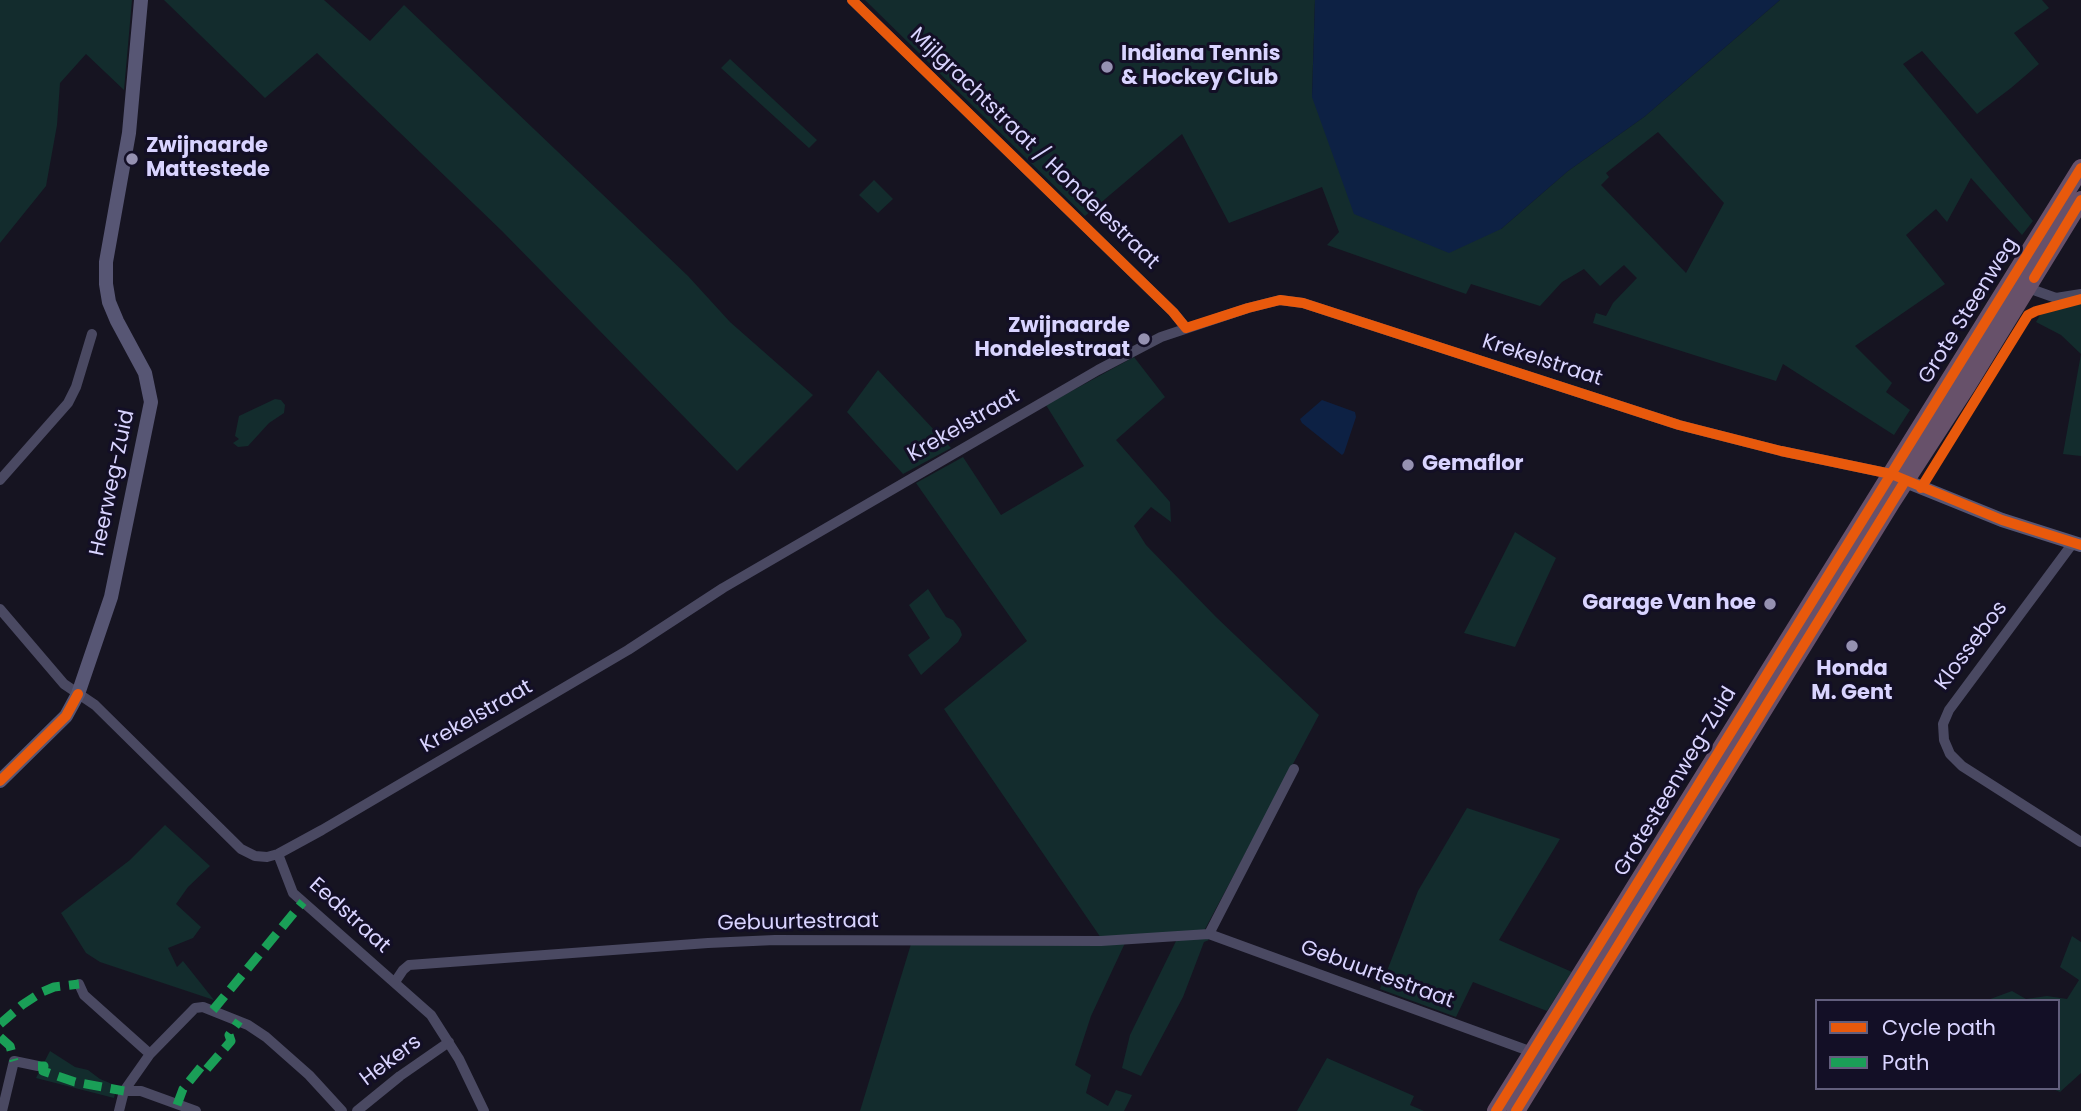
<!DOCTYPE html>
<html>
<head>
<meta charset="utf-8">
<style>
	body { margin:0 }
	#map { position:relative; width:2081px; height:1111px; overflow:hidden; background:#161421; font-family:Poppins,sans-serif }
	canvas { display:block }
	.legend { position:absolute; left:1815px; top:999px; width:245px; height:91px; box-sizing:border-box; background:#130f26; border:2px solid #625e7d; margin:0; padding:9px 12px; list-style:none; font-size:21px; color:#d9d4ff }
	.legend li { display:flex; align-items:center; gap:14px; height:35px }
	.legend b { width:35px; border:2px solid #625e7d }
</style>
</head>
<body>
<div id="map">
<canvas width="2081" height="1111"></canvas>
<ul class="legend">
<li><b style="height:9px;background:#e8590c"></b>Cycle path</li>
<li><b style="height:9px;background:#1a9f57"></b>Path</li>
</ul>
</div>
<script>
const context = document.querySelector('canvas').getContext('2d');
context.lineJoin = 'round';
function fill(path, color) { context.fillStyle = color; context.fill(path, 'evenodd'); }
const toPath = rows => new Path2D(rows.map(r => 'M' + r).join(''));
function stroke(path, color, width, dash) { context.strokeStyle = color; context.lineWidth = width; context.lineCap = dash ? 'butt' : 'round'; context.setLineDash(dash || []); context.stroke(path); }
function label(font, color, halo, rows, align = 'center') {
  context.font = font + ' Poppins,sans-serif'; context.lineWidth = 6; context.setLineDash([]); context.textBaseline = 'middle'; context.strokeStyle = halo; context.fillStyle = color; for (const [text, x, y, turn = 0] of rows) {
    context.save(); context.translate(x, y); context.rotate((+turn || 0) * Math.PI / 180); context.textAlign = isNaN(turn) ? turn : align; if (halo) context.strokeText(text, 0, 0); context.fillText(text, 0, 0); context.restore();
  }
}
const green = toPath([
	[0,0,132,0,124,90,86,54,60,83,57,125,46,186,0,243],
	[164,0,324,0,370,41,404,5,688,276,730,322,813,395,737,471,502,231,317,53,265,98],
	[865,0,1315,0,1312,97,1501,229,1568,171,1644,117,1780,0,2042,0,2049,8,2014,33,2039,64,2011,88,1977,114,1922,51,1903,64,2033,221,2022,235,1971,178,1947,222,1936,209,1906,235,1945,284,1855,346,1892,383,1886,392,1910,410,1894,435,1783,364,1776,381,1593,323,1596,313,1606,316,1613,303,1637,278,1624,265,1600,286,1584,269,1562,282,1540,306,1471,284,1466,294,1327,245,1339,232,1322,187,1229,223,1182,134,1085,216],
	[1658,132,1724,203,1686,273,1601,185,1609,177,1606,173],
	[730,59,817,140,809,148,721,68],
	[874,180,893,199,878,213,859,195],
	[2081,301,2081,456,2063,454,2081,354,2061,335,2036,322,2043,310],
	[1134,357,1165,397,1116,440,1170,502,1171,522,1151,507,1134,526,1146,545,1216,617,1319,715,1204,931,1101,938,944,709,1027,641,916,483,963,457,1001,515,1084,466,1046,405],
	[878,370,951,448,903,474,847,412],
	[275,399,281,400,285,405,284,413,269,423,248,446,238,447,233,443,239,439,235,436,239,416],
	[1515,532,1556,558,1515,647,1464,633],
	[928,589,946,617,953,620,960,629,962,635,958,642,921,675,908,655,930,638,909,605],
	[1467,808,1560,839,1499,940,1572,972,1547,1011,1473,982,1456,1017,1380,989,1418,891],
	[165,825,210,866,188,887,176,904,201,927,193,938,168,948,177,967,183,961,214,1000,100,962,86,953,61,913,130,860],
	[2072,936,2081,942,2081,1073,2060,1092,2051,1088,2058,1088,2058,1001,1985,1001,2012,991,2026,999,2047,996,2067,999,2079,980,2060,967],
	[1207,938,1209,940,1204,942,1183,997,1141,1076,1122,1068,1130,1035,1177,939],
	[1125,943,1091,1016,1075,1065,1091,1075,1086,1093,1108,1106,1116,1090,1132,1095,1124,1111,860,1111,911,944],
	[50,1051,75,1067,88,1070,100,1079,117,1086,114,1098,36,1078],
	[1327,1058,1414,1096,1410,1105,1424,1111,1297,1111]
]);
const water = toPath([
	[1315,0,1780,0,1644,117,1568,171,1501,229,1449,253,1354,214,1312,97],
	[1322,400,1355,412,1356,417,1344,453,1342,455,1302,423,1300,419]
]);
const street = toPath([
	[852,0,1173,312,1186,328],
	[2028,288,2056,298,2081,294],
	[0,480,68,403,76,387,92,334],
	[2073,543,1949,710,1943,724,1944,740,1950,754,1962,766,2081,842],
	[0,609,64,684,95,705,241,849,255,856,267,857,278,854,322,830,628,650,723,588,1098,370,1161,337,1248,308,1280,300,1303,303,1679,425,1781,451,1891,474],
	[278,854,293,893,431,1015,459,1059,484,1111],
	[1209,934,1294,769],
	[395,982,403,970,409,965,708,943,775,940,1101,941,1209,934,1532,1052],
	[79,984,84,995,150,1054],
	[124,1091,141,1091,196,1111],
	[2,1111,14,1061,38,1066],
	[119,1111,124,1091,150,1054,195,1008,203,1007,248,1025,266,1037,309,1075,342,1111],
	[357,1111,400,1076,449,1042]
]);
const secondary = toPath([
	[1898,478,2002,520,2081,545],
	[0,781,66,716,78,694,111,597,151,402,145,373,117,321,109,302,106,284,106,262,129,133,141,0]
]);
const highway = toPath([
	[1496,1111,2081,168],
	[1516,1111,1891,503,1968,384,2081,200]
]);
const quiet = toPath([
	[213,1010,303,902],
	[0,1024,22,1005,42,992,54,987,79,984],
	[0,1037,10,1046,14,1061],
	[38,1066,44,1066,43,1071,75,1082,124,1091],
	[177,1105,183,1089,201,1067,205,1071,231,1041,229,1035,239,1021]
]);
const cycleway = toPath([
	[852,0,1173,312,1186,328,1248,308,1280,300,1303,303,1679,425,1781,451,1891,474,2002,520,2081,545],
	[2034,278,2081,200],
	[1921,488,2028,315,2036,311,2081,299],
	[0,781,66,716,78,694],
	[1496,1111,2081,168],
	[1516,1111,1905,481]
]);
const markers = [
	[1107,67,7,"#9591b1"],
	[132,159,7,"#9591b1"],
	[1144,339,7,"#9591b1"],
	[1408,465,7,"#9591b1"],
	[1770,604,7,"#9591b1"],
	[1852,646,7,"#9591b1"]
];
const poiNames = [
	["Indiana Tennis",1121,55],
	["& Hockey Club",1121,79],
	["Zwijnaarde",146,147],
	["Mattestede",146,171],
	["Zwijnaarde",1130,327,"right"],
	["Hondelestraat",1130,351,"right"],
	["Gemaflor",1422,465],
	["Garage Van hoe",1756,604,"right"],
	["Honda",1852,670,"center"],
	["M. Gent",1852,694,"center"]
];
const streetNames = [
	["Mijlgrachtstraat / Hondelestraat",1034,149,44],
	["Grote Steenweg",1969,311,-58],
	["Krekelstraat",1542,361,18],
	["Krekelstraat",964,426,-30],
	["Heerweg-Zuid",113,483,-78],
	["Klossebos",1972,646,-53],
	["Krekelstraat",477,717,-30],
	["Grotesteenweg-Zuid",1676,782,-59],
	["Eedstraat",349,916,42],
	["Gebuurtestraat",798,923,-1],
	["Gebuurtestraat",1377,975,20],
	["Hekers",391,1061,-37]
];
fill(green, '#132c2d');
fill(water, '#0d2144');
stroke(street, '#4a4962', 10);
stroke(secondary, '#575674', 14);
stroke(highway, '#67516a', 18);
stroke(quiet, '#1a9f57', 9, [18, 9]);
stroke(cycleway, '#e8590c', 10);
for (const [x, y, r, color] of markers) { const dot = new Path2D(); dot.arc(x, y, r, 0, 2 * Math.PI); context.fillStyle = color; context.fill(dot); stroke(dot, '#130f26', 2.5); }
label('bold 21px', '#d9d4ff', '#130f26', poiNames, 'left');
label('21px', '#d9d4ff', '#130f26', streetNames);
</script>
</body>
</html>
